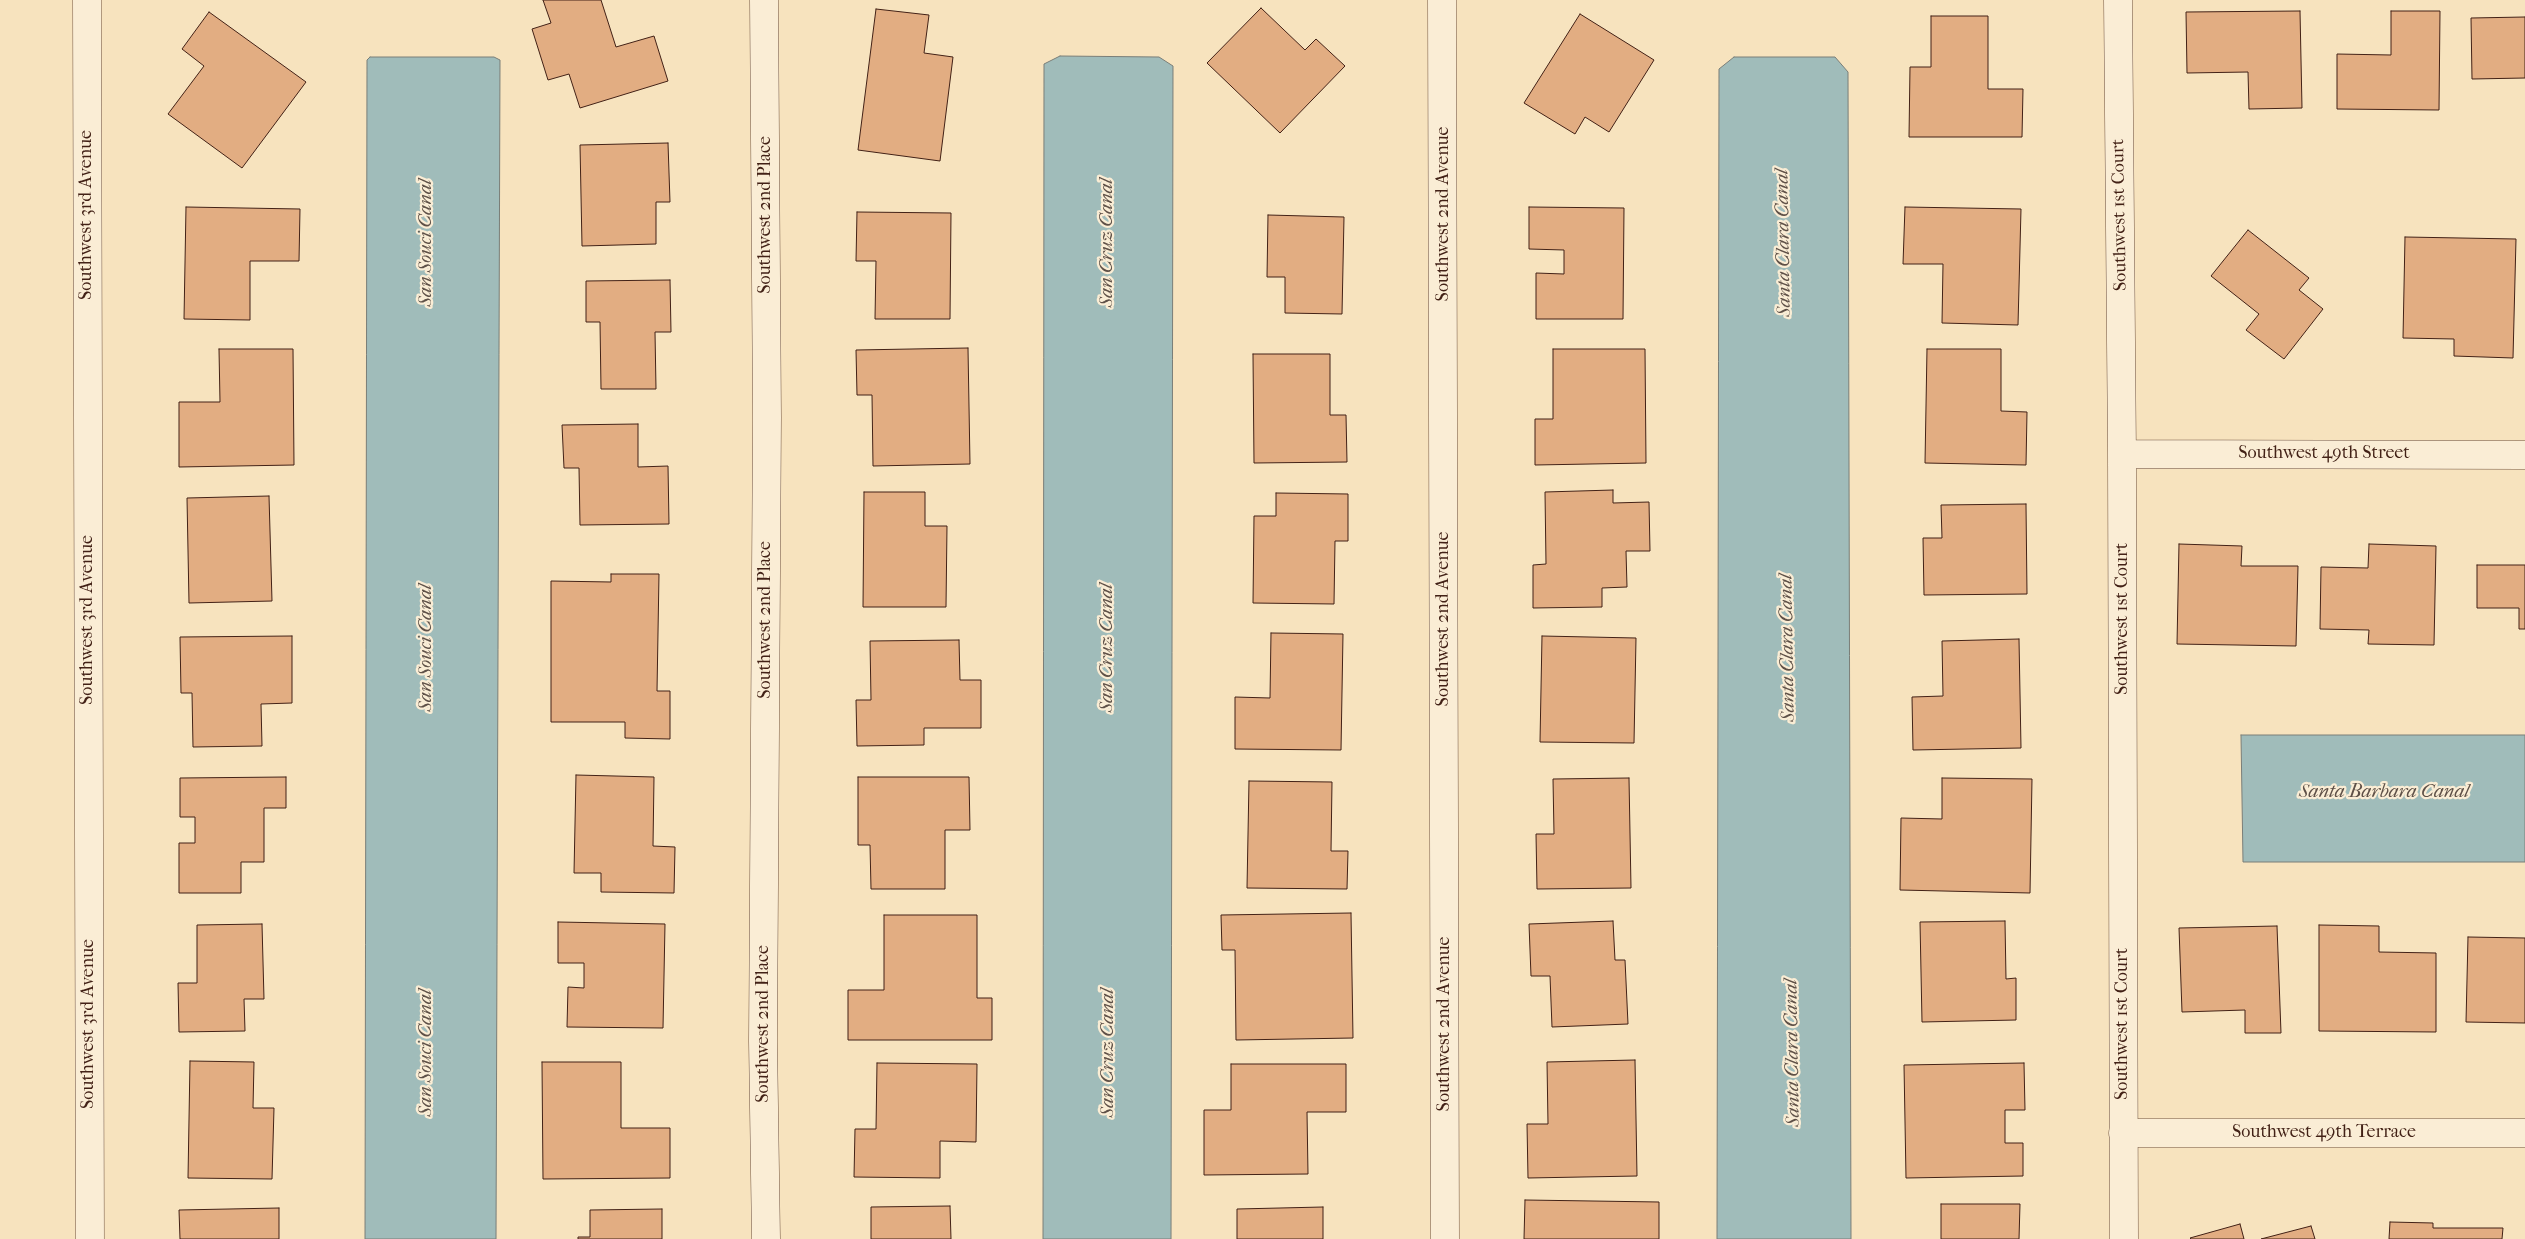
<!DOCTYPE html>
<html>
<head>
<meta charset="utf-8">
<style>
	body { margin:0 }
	canvas { display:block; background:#f7e3be }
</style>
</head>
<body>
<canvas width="2525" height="1239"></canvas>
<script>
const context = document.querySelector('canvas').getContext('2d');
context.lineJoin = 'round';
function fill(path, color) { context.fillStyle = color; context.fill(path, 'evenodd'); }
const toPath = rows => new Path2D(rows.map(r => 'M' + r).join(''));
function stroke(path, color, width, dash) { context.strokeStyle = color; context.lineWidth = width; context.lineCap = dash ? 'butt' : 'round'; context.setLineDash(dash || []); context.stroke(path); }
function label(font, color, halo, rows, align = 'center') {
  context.font = font + ' "IM FELL French Canon",serif'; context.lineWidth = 4.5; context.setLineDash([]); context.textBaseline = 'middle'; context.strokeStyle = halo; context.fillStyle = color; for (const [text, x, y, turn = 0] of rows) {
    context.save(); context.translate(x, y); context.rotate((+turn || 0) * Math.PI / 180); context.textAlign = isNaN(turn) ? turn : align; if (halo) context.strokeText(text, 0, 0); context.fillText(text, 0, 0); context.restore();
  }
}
const water = toPath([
	[1060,56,1159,57,1173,66,1171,1239,1043,1239,1044,64,1060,56],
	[370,57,494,57,500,60,496,1239,365,1239,367,60,370,57],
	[1734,57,1835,57,1848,72,1851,1239,1717,1239,1719,69,1734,57],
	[2241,735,2525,735,2525,862,2243,862,2241,735]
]);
const building = toPath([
	[543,0,601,0,616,47,654,36,668,81,580,108,569,74,548,80,532,29,551,23,543,0],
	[1261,8,1305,50,1316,39,1345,66,1280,133,1207,63,1261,8],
	[876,9,929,15,924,53,953,57,940,161,858,150,876,9],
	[2300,11,2302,108,2249,109,2248,72,2187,73,2186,12,2300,11],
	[2391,11,2440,11,2439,110,2337,109,2337,54,2391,55,2391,11],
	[209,12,306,82,242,168,168,114,204,66,182,49,209,12],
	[1580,14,1654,60,1609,132,1585,117,1575,134,1524,103,1580,14],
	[1931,16,1988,16,1988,89,2023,89,2022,137,1909,137,1910,67,1931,67,1931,16],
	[2525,17,2525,78,2472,79,2471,18,2525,17],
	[668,143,670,202,656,202,656,244,582,246,580,145,668,143],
	[186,207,300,209,299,261,250,261,250,320,184,319,186,207],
	[1529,207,1624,208,1623,319,1536,319,1536,273,1564,274,1564,250,1529,249,1529,207],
	[1905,207,2021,209,2018,325,1942,323,1943,264,1903,264,1905,207],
	[857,212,951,213,950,319,875,319,876,261,856,261,857,212],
	[1268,215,1344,217,1342,314,1285,313,1285,277,1267,277,1268,215],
	[2248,230,2309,278,2299,290,2323,309,2284,359,2246,330,2259,314,2211,276,2248,230],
	[2405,237,2516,239,2513,358,2454,356,2454,339,2403,338,2405,237],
	[670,280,671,332,655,332,656,389,601,389,600,322,586,322,586,281,670,280],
	[968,348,970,464,873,466,872,395,857,395,856,350,968,348],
	[219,349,293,349,294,465,179,467,179,402,220,402,219,349],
	[1553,349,1645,349,1646,463,1535,465,1535,419,1553,419,1553,349],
	[1927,349,2001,349,2001,411,2027,412,2026,465,1925,463,1927,349],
	[1253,354,1330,354,1330,415,1346,415,1347,462,1254,463,1253,354],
	[638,424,638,467,668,466,669,524,580,525,579,468,564,468,562,425,638,424],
	[1613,490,1613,503,1649,502,1650,551,1626,551,1627,587,1602,588,1602,607,1533,608,1533,565,1546,564,1545,492,1613,490],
	[864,492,925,492,925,526,947,526,946,607,863,607,864,492],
	[1276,493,1348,494,1348,541,1335,541,1334,604,1253,603,1254,516,1276,516,1276,493],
	[269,496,272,601,189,603,187,498,269,496],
	[2026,504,2027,594,1924,595,1923,538,1942,538,1941,505,2026,504],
	[2179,544,2242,546,2241,566,2298,566,2296,646,2177,644,2179,544],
	[2369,544,2436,546,2434,645,2368,644,2369,630,2320,629,2321,567,2368,568,2369,544],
	[2477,565,2525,565,2525,629,2519,629,2519,608,2477,608,2477,565],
	[611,574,659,574,657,691,670,691,670,739,625,738,625,722,551,722,551,581,611,582,611,574],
	[1271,633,1343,634,1341,750,1235,749,1235,697,1270,698,1271,633],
	[292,636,292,703,261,704,262,746,193,747,192,693,181,693,180,637,292,636],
	[1542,636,1636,638,1634,743,1540,742,1542,636],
	[2019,639,2021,748,1913,750,1912,697,1943,696,1942,641,2019,639],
	[959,640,960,680,981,680,981,728,924,728,924,745,857,746,856,700,871,700,870,641,959,640],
	[576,775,654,777,653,846,675,847,674,893,601,892,601,873,574,873,576,775],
	[286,777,286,808,264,808,264,862,241,862,241,893,179,893,179,843,195,843,195,817,180,817,180,778,286,777],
	[858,777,969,777,970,830,945,830,945,889,871,889,870,845,858,845,858,777],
	[1629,778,1631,888,1537,889,1536,834,1554,834,1553,779,1629,778],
	[1942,778,2032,779,2030,893,1900,890,1901,818,1942,819,1942,778],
	[1249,781,1332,782,1331,851,1348,851,1347,889,1247,888,1249,781],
	[1351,913,1353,1038,1236,1040,1235,950,1222,950,1221,915,1351,913],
	[884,915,977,915,977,998,992,998,992,1040,848,1040,848,990,884,990,884,915],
	[1613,921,1615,960,1625,960,1628,1024,1552,1027,1550,976,1531,976,1529,924,1613,921],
	[2005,921,2006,979,2016,978,2016,1020,1922,1022,1920,922,2005,921],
	[558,922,665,924,663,1028,567,1027,568,987,584,988,584,963,558,963,558,922],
	[262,924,264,999,244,999,245,1031,179,1032,178,983,197,983,197,925,262,924],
	[2319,925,2379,926,2379,952,2436,953,2436,1032,2319,1031,2319,925],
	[2277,926,2281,1033,2245,1033,2245,1010,2182,1012,2179,928,2277,926],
	[2468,937,2525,938,2525,1023,2466,1022,2468,937],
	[1635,1060,1637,1176,1528,1178,1527,1124,1548,1124,1547,1062,1635,1060],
	[190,1061,254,1062,253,1108,274,1108,272,1179,188,1178,190,1061],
	[542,1062,621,1062,621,1128,670,1128,670,1178,543,1179,542,1062],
	[877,1063,977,1064,976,1142,940,1141,940,1178,854,1177,855,1129,876,1129,877,1063],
	[2024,1063,2025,1110,2005,1110,2005,1143,2023,1143,2023,1176,1906,1178,1904,1065,2024,1063],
	[1231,1064,1346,1064,1346,1112,1307,1112,1308,1174,1204,1175,1204,1110,1231,1110,1231,1064],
	[1525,1200,1659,1202,1659,1239,1524,1239,1525,1200],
	[1941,1204,2020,1204,2019,1239,1941,1239,1941,1204],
	[950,1206,951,1239,871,1239,871,1207,950,1206],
	[1323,1207,1323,1239,1237,1239,1237,1209,1323,1207],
	[279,1208,279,1239,180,1239,179,1210,279,1208],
	[662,1209,662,1239,578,1239,578,1237,590,1237,590,1210,662,1209],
	[2390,1222,2433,1223,2433,1228,2503,1228,2502,1239,2389,1239,2390,1222],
	[2240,1224,2244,1239,2191,1239,2190,1238,2240,1224],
	[2311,1226,2315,1239,2261,1239,2311,1226]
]);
const minor = toPath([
	[87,0,90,1239],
	[764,0,767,417,763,1041,766,1239],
	[1442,0,1445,1239],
	[2118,0,2122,454,2124,1239],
	[2122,454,2525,455],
	[2123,1133,2525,1133]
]);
const streetNames = [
	["Southwest 2nd Avenue",1444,214,-90],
	["Southwest 3rd Avenue",87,215,-90],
	["Southwest 2nd Place",766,215,-90],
	["Southwest 1st Court",2120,215,-91],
	["Southwest 49th Street",2324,454],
	["Southwest 2nd Avenue",1444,619,-90],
	["Southwest 1st Court",2123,619,-90],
	["Southwest 3rd Avenue",88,620,-90],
	["Southwest 2nd Place",766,620,-90],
	["Southwest 3rd Avenue",89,1024,-90],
	["Southwest 2nd Place",764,1024,-90],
	["Southwest 2nd Avenue",1445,1024,-90],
	["Southwest 1st Court",2123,1024,-90],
	["Southwest 49th Terrace",2324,1133]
];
const waterNames = [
	["San Souci Canal",426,243,-90],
	["San Cruz Canal",1107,243,-90],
	["Santa Clara Canal",1784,243,-91],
	["San Souci Canal",426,648,-90],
	["San Cruz Canal",1107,648,-90],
	["Santa Clara Canal",1788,648,-91],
	["Santa Barbara Canal",2384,792],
	["San Souci Canal",426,1053,-90],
	["San Cruz Canal",1108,1053,-90],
	["Santa Clara Canal",1793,1053,-91]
];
fill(water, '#a0bcba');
stroke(water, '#7a7e78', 1);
fill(building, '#e2ad82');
stroke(building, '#422116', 1);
stroke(minor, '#6f5240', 29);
stroke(minor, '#faedd5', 28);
label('18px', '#422116', '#faedd5', streetNames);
label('italic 19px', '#5e5047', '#faedd5', waterNames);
</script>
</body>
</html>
